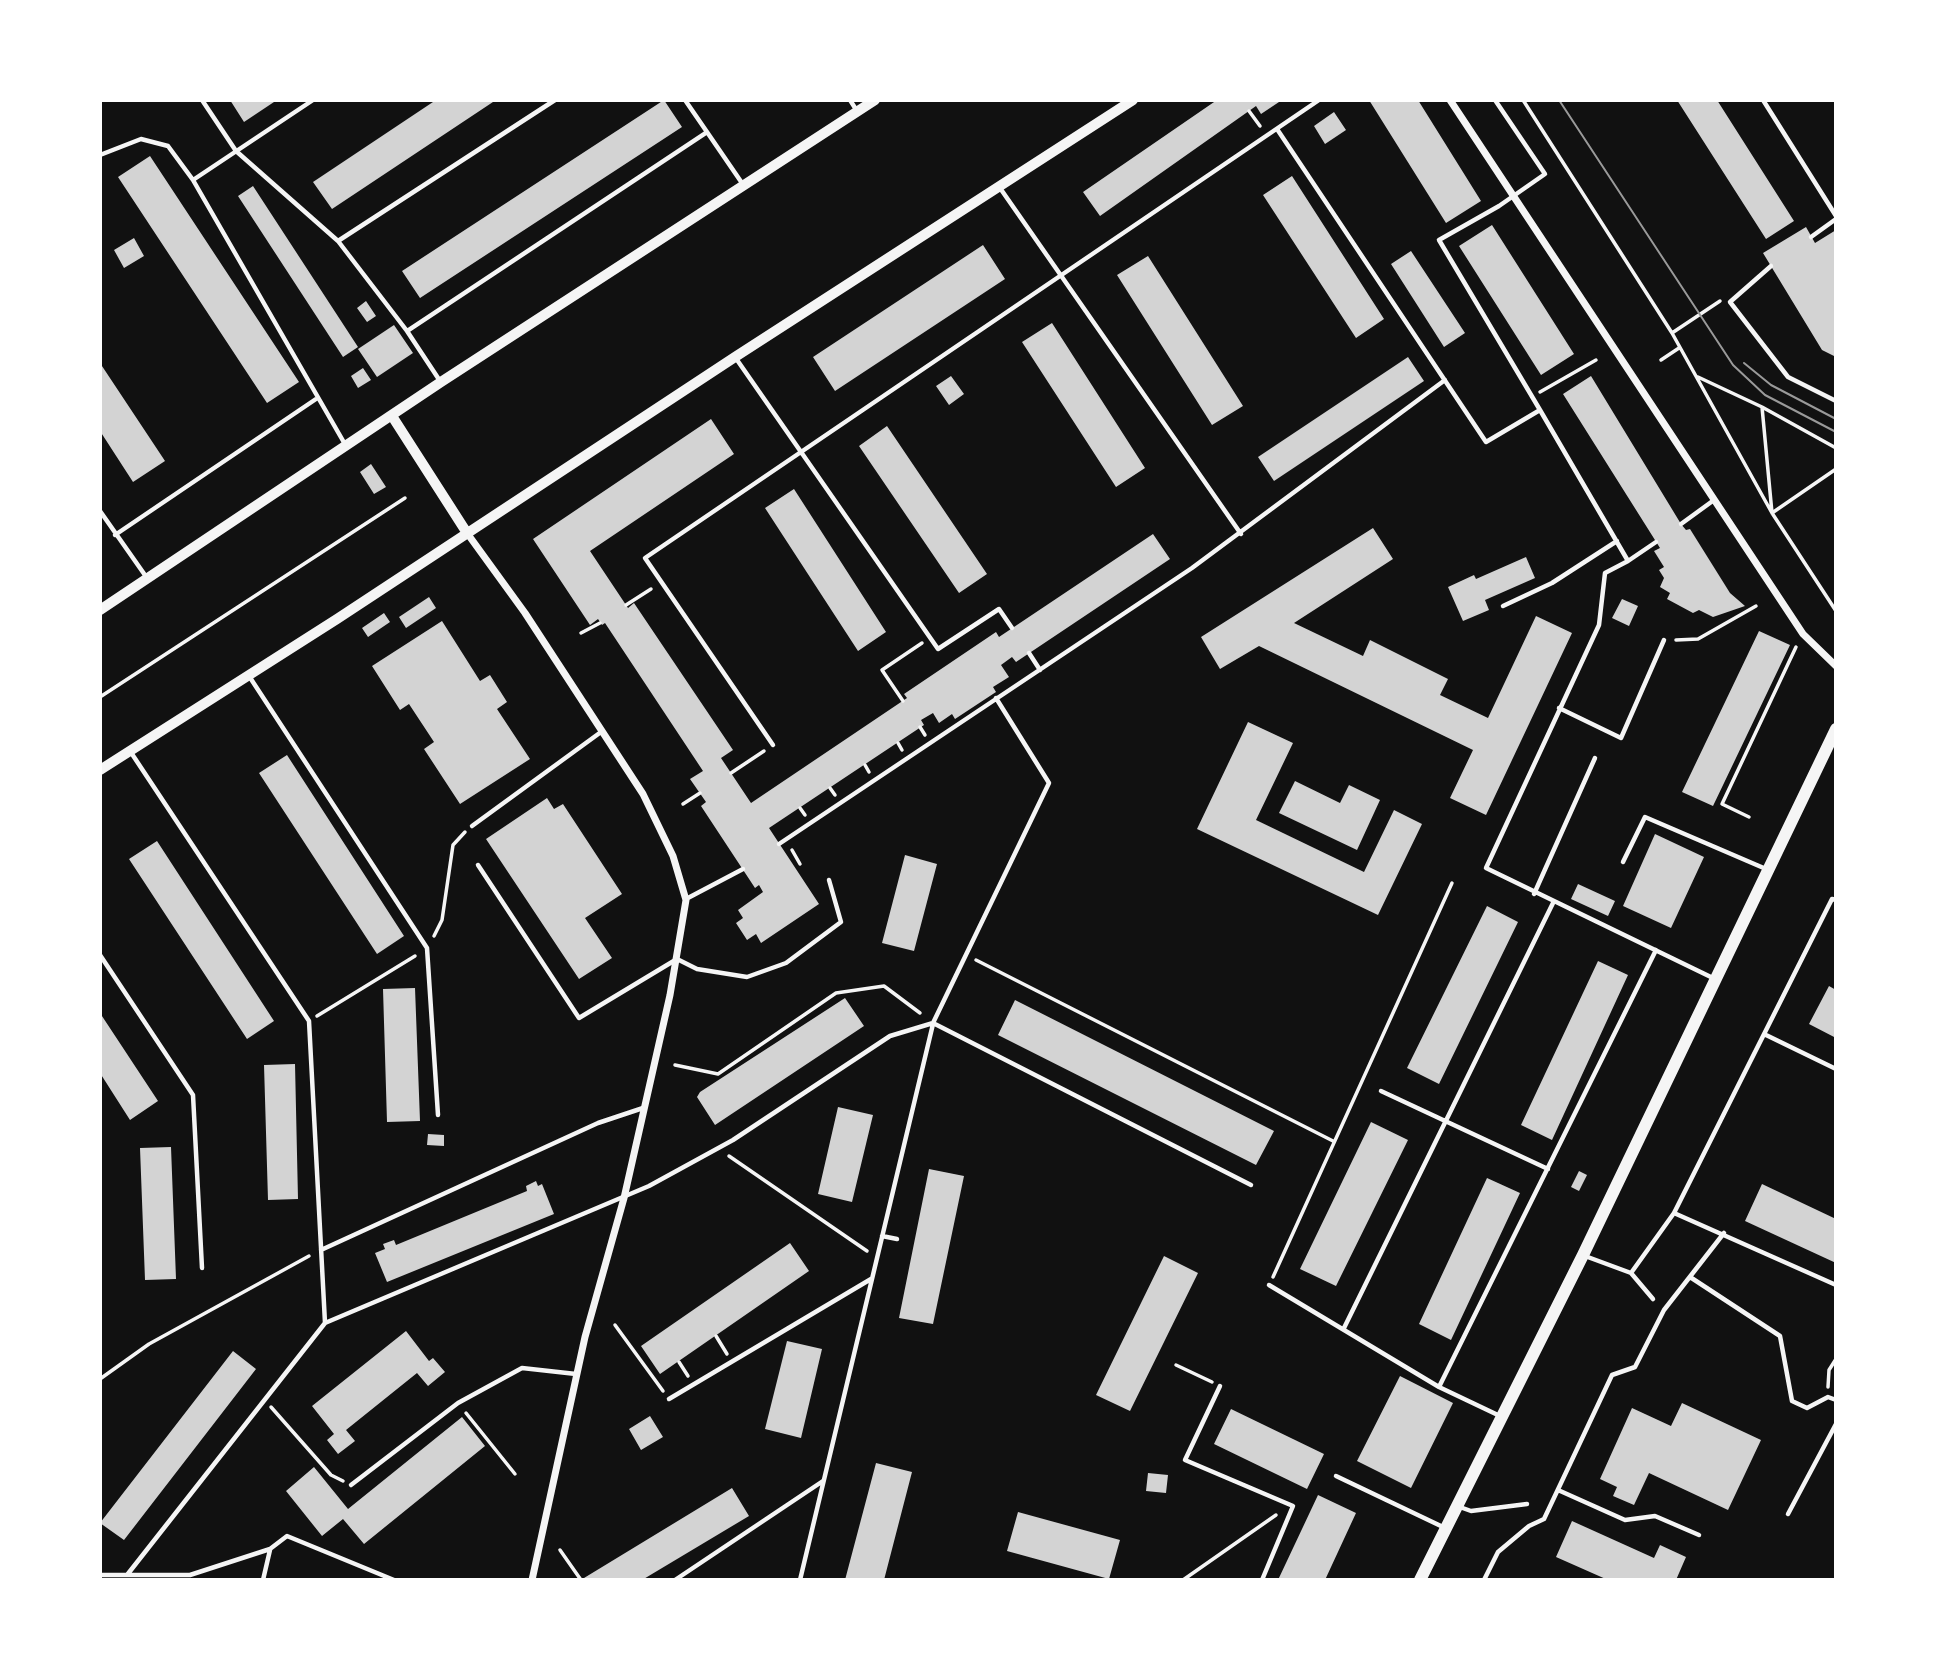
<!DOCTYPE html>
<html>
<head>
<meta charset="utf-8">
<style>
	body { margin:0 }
	#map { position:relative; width:1936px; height:1680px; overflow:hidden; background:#111; font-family:"Roboto Condensed",sans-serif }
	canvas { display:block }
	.frame { position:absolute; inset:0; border:102px solid #fff; pointer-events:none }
</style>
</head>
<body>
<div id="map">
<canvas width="1936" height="1680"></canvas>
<div class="frame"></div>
</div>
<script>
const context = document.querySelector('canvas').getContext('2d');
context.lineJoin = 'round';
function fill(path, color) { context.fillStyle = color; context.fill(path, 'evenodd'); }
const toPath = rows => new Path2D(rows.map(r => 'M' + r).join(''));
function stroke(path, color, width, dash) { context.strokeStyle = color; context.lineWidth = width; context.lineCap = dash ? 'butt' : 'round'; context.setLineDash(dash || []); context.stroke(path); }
const building = toPath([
	[230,100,277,100,244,122],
	[436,100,496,100,332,209,313,182],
	[664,100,682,127,420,298,402,271],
	[1217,100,1282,100,1261,114,1256,106,1100,216,1083,192],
	[1369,100,1418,100,1481,201,1446,223],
	[1677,100,1717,100,1794,221,1766,239],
	[1334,112,1346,130,1325,144,1314,126],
	[150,156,299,382,267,403,118,177],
	[1292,176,1384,319,1356,338,1263,195],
	[253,186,358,347,343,357,238,196],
	[1492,225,1574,354,1541,375,1459,246],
	[1806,227,1815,243,1836,230,1836,357,1822,350,1763,253],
	[134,238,144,256,124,268,114,250],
	[983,245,1005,279,835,391,813,357],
	[1411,251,1465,333,1444,347,1391,264],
	[1148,256,1243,406,1212,425,1117,275],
	[366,301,376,316,367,322,357,308],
	[1052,323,1145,468,1116,487,1022,342],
	[394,325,413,353,377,377,358,349],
	[1408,357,1424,381,1274,481,1258,457],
	[100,363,165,461,133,482,100,431],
	[363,368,371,380,358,388,351,376],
	[951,376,964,394,949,405,936,386],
	[1591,376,1681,524,1686,530,1690,529,1730,593,1745,606,1713,617,1699,610,1693,613,1667,599,1670,593,1660,587,1664,578,1659,570,1664,567,1654,551,1660,548,1563,394],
	[711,419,734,454,590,551,628,608,634,603,733,750,721,758,751,803,907,698,904,694,996,632,999,637,1153,534,1170,559,1016,662,1012,657,1001,665,1009,677,993,687,996,692,955,719,952,714,939,723,933,713,921,720,924,725,769,828,819,904,761,943,756,934,747,940,736,923,743,918,738,910,763,892,759,885,755,888,701,806,706,802,690,779,703,771,605,623,602,625,598,619,590,625,533,539],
	[887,426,987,574,959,593,859,446],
	[371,464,386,487,374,494,360,472],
	[794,489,886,632,858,651,765,508],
	[1373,528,1393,559,1294,623,1363,656,1370,640,1448,679,1440,695,1488,718,1536,616,1572,633,1486,815,1450,798,1473,750,1259,646,1220,669,1201,637],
	[1526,557,1535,578,1485,600,1489,610,1463,621,1448,587,1474,575,1476,579],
	[429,597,436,608,406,628,399,617],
	[1622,599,1638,606,1629,626,1612,618],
	[384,613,390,622,368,637,362,628],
	[442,621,480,681,490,675,507,702,497,709,530,759,460,804,424,749,434,742,409,704,400,710,372,666],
	[1759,631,1790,645,1713,806,1682,792],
	[1248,722,1293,743,1256,820,1364,872,1394,810,1422,824,1378,915,1197,829],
	[287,755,404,936,377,954,259,773],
	[1295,781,1340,803,1349,785,1380,800,1357,850,1279,813],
	[547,798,554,809,563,804,622,894,585,918,612,958,579,979,486,839],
	[1655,834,1704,857,1671,928,1623,906],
	[157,841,274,1021,247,1039,129,859],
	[905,855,937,864,914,951,882,943],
	[1578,884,1615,901,1608,916,1571,899],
	[1487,906,1518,922,1439,1084,1407,1068],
	[1598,961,1628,975,1552,1140,1521,1125],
	[1829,986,1836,990,1836,1038,1809,1024],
	[415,988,420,1121,387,1122,383,989],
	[845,998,864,1026,715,1125,697,1097,700,1092],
	[1015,1000,1274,1131,1256,1165,998,1035],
	[100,1013,158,1101,130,1120,100,1073],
	[295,1064,298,1199,268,1200,264,1065],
	[838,1107,873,1115,852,1202,818,1194],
	[1371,1122,1408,1140,1336,1286,1300,1269],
	[428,1134,444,1135,444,1146,427,1145],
	[171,1147,176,1279,145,1280,140,1148],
	[929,1169,964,1176,933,1324,899,1318],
	[1579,1171,1587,1175,1579,1191,1571,1187],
	[1487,1178,1520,1193,1451,1340,1419,1324],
	[536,1181,538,1186,542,1184,554,1214,387,1282,375,1253,385,1249,383,1244,394,1240,396,1245,527,1191,526,1186],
	[1762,1184,1836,1219,1836,1263,1745,1221],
	[790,1243,809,1271,660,1374,641,1346],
	[1164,1256,1198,1273,1130,1411,1096,1395],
	[406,1331,429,1361,433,1358,445,1372,428,1386,417,1373,346,1430,355,1441,338,1454,327,1440,334,1434,312,1406],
	[787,1341,822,1349,801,1438,765,1429],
	[233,1351,256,1369,124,1540,100,1523],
	[1400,1376,1453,1403,1411,1488,1357,1461],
	[1682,1403,1761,1440,1728,1510,1649,1473,1634,1505,1613,1496,1617,1487,1600,1479,1632,1408,1671,1426],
	[1231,1409,1324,1454,1307,1489,1214,1444],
	[650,1416,663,1437,641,1450,629,1429],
	[462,1417,485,1446,364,1544,343,1519,322,1536,286,1491,314,1467,348,1509],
	[876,1463,912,1472,884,1580,845,1580],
	[1148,1473,1168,1475,1166,1493,1146,1491],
	[732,1488,749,1516,642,1580,586,1580,584,1578],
	[1318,1495,1356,1513,1325,1580,1278,1580],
	[1018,1512,1120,1540,1109,1579,1007,1551],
	[1572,1521,1654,1558,1660,1545,1686,1557,1676,1580,1608,1580,1556,1557]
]);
const path = toPath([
	[1523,100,1672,333,1772,513,1836,611],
	[1249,111,1260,126],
	[1672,333,1720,301],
	[1661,360,1679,348],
	[1698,377,1762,407,1836,448],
	[1540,392,1596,360],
	[1762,407,1772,513,1836,469],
	[626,605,651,589],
	[581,633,600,623],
	[1676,640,1698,639,1756,606],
	[100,697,405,498],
	[903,701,882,670,922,643],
	[920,727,925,735],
	[898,743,902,750],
	[865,765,869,772],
	[731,773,764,751],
	[830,788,835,795],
	[683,804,700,793],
	[800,808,805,815],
	[1749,817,1722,804,1796,647],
	[792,850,800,864],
	[434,936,442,920,453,845,465,832],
	[976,960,1333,1141],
	[317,1016,415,956],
	[675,1065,718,1074,836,993,884,986,920,1013],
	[729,1156,867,1251],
	[1273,1277,1452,883],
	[615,1325,663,1391],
	[716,1336,727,1354],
	[679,1362,688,1376],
	[1176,1365,1212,1382],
	[100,1379,149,1344,309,1256],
	[1828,1387,1829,1370,1836,1359],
	[271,1407,331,1475,343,1481],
	[466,1413,515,1474],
	[560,1550,581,1580],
	[1183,1580,1276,1515]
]);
const service = toPath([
	[202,100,236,151,338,241,407,331,440,381],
	[685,100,707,132],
	[850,100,857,111],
	[1763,100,1836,216],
	[1277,129,1486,442,1540,410,1439,240,1499,206,1545,174,1495,100],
	[100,155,141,139,168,146,193,180,346,446],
	[193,180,313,100],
	[1000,188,1241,534],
	[1811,237,1836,219],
	[338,241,555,100],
	[1771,266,1730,302,1788,377,1836,401],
	[407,331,707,132,744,186],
	[735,357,938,649,999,609,1012,628],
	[1540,410,1628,561,1605,573,1599,625,1486,868,1715,979],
	[100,511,147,578],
	[1681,524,1714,500],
	[115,535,316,399],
	[1628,561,1656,542],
	[1503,606,1552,583,1617,541],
	[1029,653,1040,670],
	[249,676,427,948,438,1115],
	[996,698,1049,783,933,1023,1251,1185],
	[1559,708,1621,738,1664,640],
	[773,745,645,558,1319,100],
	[130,751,309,1021,325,1323,649,1186,733,1140,890,1036,933,1023],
	[472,826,601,732],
	[779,844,1192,568,1445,380],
	[1623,862,1645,817,1766,869],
	[478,865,579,1018,677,959,697,969,747,977,786,963,841,922,829,880],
	[1534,894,1595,758],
	[686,899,743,869],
	[100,955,193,1095,202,1268],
	[1766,1035,1836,1069],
	[1381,1091,1548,1169],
	[1674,1213,1836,1285],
	[882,1236,897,1239],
	[321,1250,598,1123,643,1108],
	[1585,1256,1631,1273,1674,1213,1832,899,1836,900],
	[1631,1273,1653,1299],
	[1690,1277,1780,1336,1792,1401,1807,1408,1828,1397,1836,1400],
	[1269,1285,1439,1387,1500,1416],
	[1344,1328,1553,903],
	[1220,1386,1185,1460,1293,1506,1262,1580],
	[1439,1387,1656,950],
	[669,1399,871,1279],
	[1336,1476,1443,1527],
	[351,1485,458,1403,522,1368,576,1374],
	[1558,1490,1625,1520,1655,1516,1699,1535],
	[1457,1506,1471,1511,1527,1504],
	[1788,1514,1836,1424],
	[100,1575,127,1575,325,1323],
	[127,1575,190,1575,270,1549,287,1536,394,1580],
	[263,1580,270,1550],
	[675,1580,823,1481],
	[800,1580,933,1024],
	[1484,1580,1498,1552,1529,1526,1544,1519,1612,1375,1635,1367,1664,1310,1724,1233]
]);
const minor = toPath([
	[1450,100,1803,634,1836,666],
	[467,533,525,613,643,794,673,856,686,900,670,995,624,1198,585,1337,532,1580]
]);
const tertiary = toPath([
	[392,416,467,533],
	[100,610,441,382,875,100],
	[100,770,337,619,735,357,1133,100]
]);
const primary = toPath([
	[1420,1580,1583,1255,1836,729]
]);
const tram = toPath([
	[1559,100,1733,365,1765,395,1836,432],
	[1744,363,1771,385,1836,419]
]);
fill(building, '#d3d3d3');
stroke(path, '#f5f5f5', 3.5);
stroke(service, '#f5f5f5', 4.5);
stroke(minor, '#f5f5f5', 7);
stroke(tertiary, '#f5f5f5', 10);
stroke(primary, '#f5f5f5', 12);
stroke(tram, '#9a9a9a', 2);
</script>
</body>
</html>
